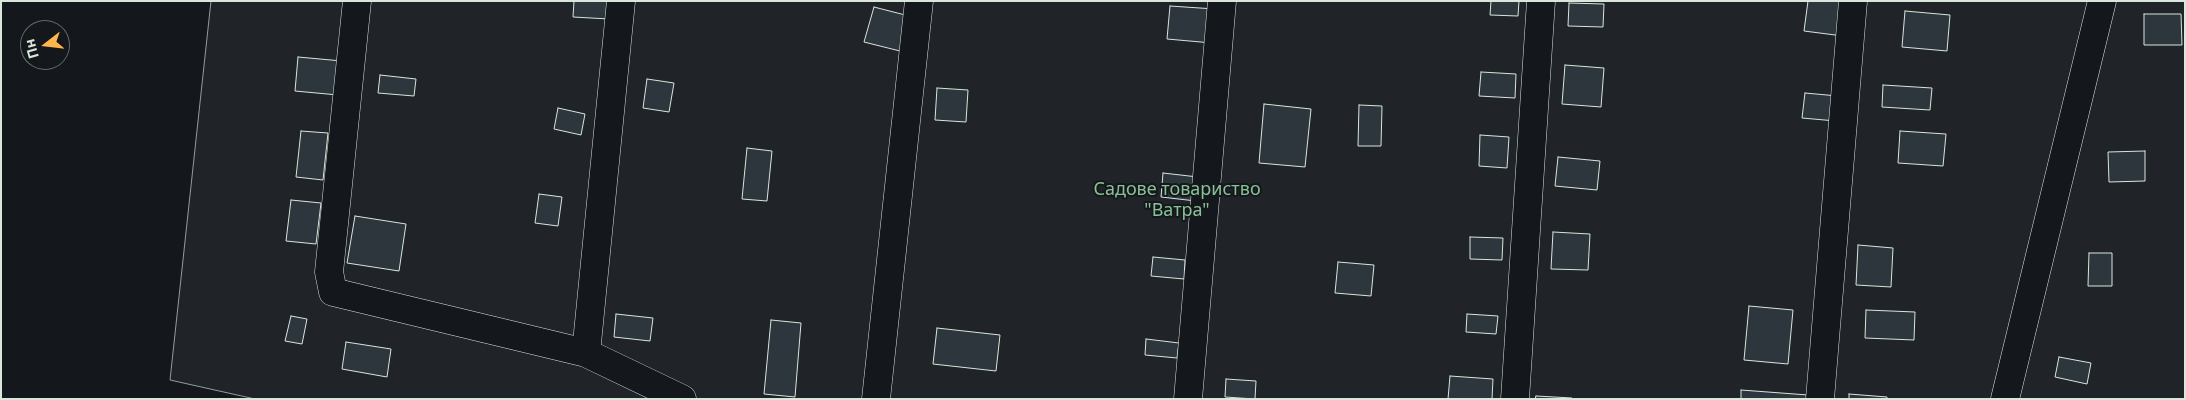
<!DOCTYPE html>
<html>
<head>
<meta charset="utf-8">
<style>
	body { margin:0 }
	#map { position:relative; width:2186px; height:400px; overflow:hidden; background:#14181c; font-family:"Noto Sans",sans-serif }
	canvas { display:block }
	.frame { position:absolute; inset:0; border:2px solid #d8e6dc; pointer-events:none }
	.north { position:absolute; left:20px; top:20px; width:50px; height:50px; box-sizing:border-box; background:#14181c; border:1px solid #626a69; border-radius:50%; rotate:254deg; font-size:14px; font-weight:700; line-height:20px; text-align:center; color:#d8e6dc }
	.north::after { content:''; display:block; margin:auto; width:18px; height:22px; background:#ffb74d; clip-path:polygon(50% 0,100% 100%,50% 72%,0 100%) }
</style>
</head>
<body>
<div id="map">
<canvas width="2186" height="400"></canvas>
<div class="frame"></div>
<div class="north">Пн</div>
</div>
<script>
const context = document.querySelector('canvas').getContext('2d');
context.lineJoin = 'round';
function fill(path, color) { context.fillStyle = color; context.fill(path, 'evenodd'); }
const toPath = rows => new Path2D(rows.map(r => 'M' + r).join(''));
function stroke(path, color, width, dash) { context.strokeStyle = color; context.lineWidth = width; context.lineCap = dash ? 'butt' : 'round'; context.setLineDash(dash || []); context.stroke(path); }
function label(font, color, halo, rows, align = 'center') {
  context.font = font + ' "Noto Sans",sans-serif'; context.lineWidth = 4; context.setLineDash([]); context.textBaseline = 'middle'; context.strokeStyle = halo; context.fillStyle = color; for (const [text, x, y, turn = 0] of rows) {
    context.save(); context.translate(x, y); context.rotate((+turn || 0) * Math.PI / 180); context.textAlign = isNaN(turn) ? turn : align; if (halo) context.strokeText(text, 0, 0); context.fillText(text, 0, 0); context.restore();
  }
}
const green = toPath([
	[211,1,2185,1,2185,399,255,399,170,380,211,1]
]);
const building = toPath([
	[574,1,611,1,609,19,573,17,574,1],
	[1491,1,1519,1,1518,16,1490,15,1491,1],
	[1808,1,1847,1,1843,36,1804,31,1808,1],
	[1569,3,1604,4,1603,27,1568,26,1569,3],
	[1170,6,1215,9,1212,43,1167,39,1170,6],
	[874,7,909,16,900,51,864,42,874,7],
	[1905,11,1950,15,1947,51,1902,47,1905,11],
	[2144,14,2181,14,2182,45,2144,45,2144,14],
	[298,57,342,61,338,95,295,91,298,57],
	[1565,65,1604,68,1601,107,1562,104,1565,65],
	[1481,72,1516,74,1515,98,1479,96,1481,72],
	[380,75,416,79,414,96,378,93,380,75],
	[647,79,674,83,669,112,643,108,647,79],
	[1883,85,1932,88,1930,110,1882,107,1883,85],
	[937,88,968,90,966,122,935,120,937,88],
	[1805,93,1838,96,1836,121,1802,118,1805,93],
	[1264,104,1311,109,1305,167,1259,163,1264,104],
	[1359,105,1382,106,1381,146,1358,146,1359,105],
	[558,108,585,114,581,135,554,129,558,108],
	[301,131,328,133,323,180,296,177,301,131],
	[1900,131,1946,134,1943,166,1898,163,1900,131],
	[1480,135,1509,137,1507,168,1479,166,1480,135],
	[747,148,772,151,767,201,742,199,747,148],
	[2145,151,2145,181,2109,182,2108,152,2145,151],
	[1558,157,1600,161,1597,190,1555,186,1558,157],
	[1163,173,1198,177,1196,201,1161,197,1163,173],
	[539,194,562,197,558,226,535,223,539,194],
	[291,200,321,203,316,244,286,241,291,200],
	[355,216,406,224,399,271,347,263,355,216],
	[1553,232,1590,234,1588,270,1551,269,1553,232],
	[1470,237,1503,238,1502,260,1470,259,1470,237],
	[1858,245,1893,248,1891,287,1856,285,1858,245],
	[2089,253,2112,253,2112,286,2088,286,2089,253],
	[1153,257,1185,260,1184,279,1151,276,1153,257],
	[1338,262,1374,265,1371,296,1335,293,1338,262],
	[1749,306,1793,310,1788,364,1744,360,1749,306],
	[1866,310,1915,312,1914,340,1865,338,1866,310],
	[616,314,653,318,650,341,614,337,616,314],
	[1467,314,1498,316,1496,334,1466,332,1467,314],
	[291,316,307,319,302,344,285,341,291,316],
	[771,320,801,323,795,397,764,394,771,320],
	[937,328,1000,335,996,371,933,364,937,328],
	[1146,339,1179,343,1177,358,1145,355,1146,339],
	[346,342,391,349,387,377,342,369,346,342],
	[2059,357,2091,363,2087,384,2055,377,2059,357],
	[1450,376,1493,379,1492,399,1448,399,1450,376],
	[1226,379,1256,381,1255,399,1225,397,1226,379],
	[1741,390,1808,395,1807,399,1741,399,1741,390],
	[1849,394,1887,397,1887,399,1849,399,1849,394],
	[1536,396,1572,398,1572,399,1535,399,1536,396]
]);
const minor = toPath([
	[357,1,329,272,333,292,586,353,682,399],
	[586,353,621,1],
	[876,399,919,1],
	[1188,399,1222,1],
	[1515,399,1541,1],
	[1820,399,1853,1],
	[2005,399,2102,1]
]);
const parkNames = [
	["Садове товариство",1177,190],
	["\"Ватра\"",1177,211]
];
fill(green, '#202428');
stroke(green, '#939e99', 1);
fill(building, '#2c363c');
stroke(building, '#d8e6dc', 1);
stroke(minor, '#d8e6dc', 29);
stroke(minor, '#14181c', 28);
label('18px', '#8ac095', '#14181c', parkNames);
</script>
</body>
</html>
